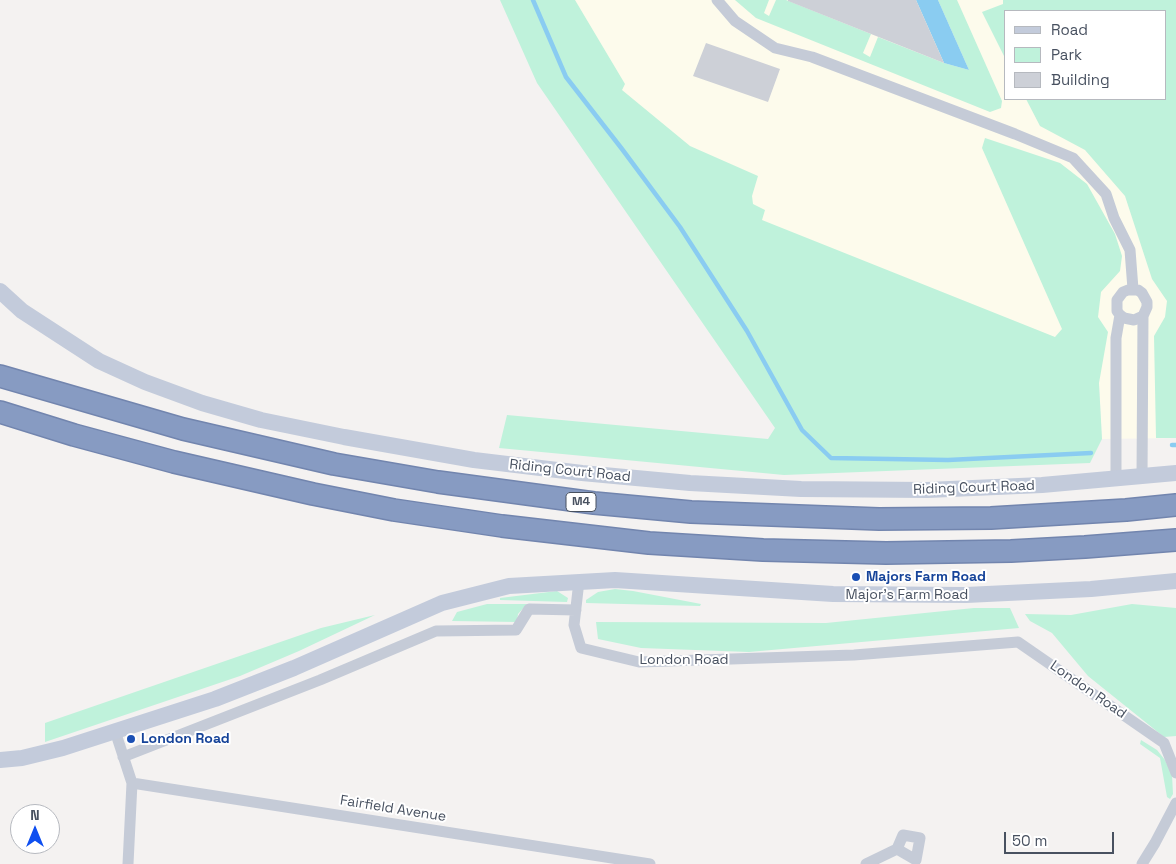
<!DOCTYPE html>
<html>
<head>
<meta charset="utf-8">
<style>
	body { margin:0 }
	#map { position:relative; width:1176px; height:864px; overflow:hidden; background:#f4f2f1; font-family:"Space Grotesk",sans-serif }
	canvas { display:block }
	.legend { position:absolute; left:1004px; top:10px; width:162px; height:90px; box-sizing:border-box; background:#fff; border:1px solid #b6b9bf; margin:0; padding:6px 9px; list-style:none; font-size:15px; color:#485160 }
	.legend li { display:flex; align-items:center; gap:10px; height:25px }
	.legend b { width:25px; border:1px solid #b6b9bf }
	.north { position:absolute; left:10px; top:804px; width:50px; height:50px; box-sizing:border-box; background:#fff; border:1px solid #b6b9bf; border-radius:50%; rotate:0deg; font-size:14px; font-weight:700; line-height:20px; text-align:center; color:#485160 }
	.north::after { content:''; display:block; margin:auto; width:18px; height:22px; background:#0f4ff0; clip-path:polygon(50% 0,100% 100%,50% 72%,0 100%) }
	.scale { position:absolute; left:1004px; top:832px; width:110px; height:22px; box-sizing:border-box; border:2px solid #485160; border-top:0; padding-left:6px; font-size:15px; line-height:18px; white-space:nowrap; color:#485160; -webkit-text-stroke:4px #fff; paint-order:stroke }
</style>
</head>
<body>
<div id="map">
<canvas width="1176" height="864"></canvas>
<ul class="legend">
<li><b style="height:6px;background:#c3cbdb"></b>Road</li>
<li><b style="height:14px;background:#bff2db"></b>Park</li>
<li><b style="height:14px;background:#cdd0d7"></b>Building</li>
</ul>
<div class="north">N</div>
<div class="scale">50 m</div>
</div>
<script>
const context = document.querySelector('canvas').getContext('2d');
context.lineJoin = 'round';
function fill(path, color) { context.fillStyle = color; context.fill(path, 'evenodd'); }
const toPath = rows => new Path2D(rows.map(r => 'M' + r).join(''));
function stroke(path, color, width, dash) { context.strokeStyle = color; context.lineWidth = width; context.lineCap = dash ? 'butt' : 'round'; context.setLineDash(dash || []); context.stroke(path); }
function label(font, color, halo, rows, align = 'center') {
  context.font = font + ' "Space Grotesk",sans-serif'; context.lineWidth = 4; context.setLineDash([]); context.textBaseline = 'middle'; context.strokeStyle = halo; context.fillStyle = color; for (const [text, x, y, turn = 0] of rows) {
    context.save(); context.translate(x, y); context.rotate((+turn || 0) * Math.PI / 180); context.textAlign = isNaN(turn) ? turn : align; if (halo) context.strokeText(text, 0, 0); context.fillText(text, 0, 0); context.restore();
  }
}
const commercial = toPath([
	[563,0,1176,0,1176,438,1102,439,1099,384,685,191],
	[1005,11,1165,11,1165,99,1005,99]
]);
const green = toPath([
	[500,0,575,0,625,84,622,90,690,146,758,176,752,196,753,204,765,210,762,220,1055,337,1062,329,982,148,985,138,1060,163,1087,184,1115,234,1122,256,1120,271,1101,292,1098,317,1108,332,1099,383,1102,439,1090,463,784,475,499,448,507,415,768,439,775,428,537,83],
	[735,0,769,0,764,13,769,16,776,0,786,0,871,34,863,53,870,57,878,37,944,63,969,70,938,0,957,0,1002,101,1001,108,990,112,756,18],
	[1003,0,1176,0,1176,438,1156,438,1154,336,1165,317,1167,301,1152,279,1125,196,1085,150,1040,126,1026,99,1165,99,1165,11,1005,11,1005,58,982,12,1003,4],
	[615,589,633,591,701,604,700,606,586,603,586,600,598,592],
	[557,591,568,598,567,602,500,600,500,598],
	[487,604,527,604,518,614,517,622,452,621,457,612],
	[1132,604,1176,608,1176,736,1164,737,1088,676,1052,633,1030,621,1025,614,1071,615],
	[974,608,1010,608,1019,628,749,652,641,648,598,639,596,622,826,623],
	[375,615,299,651,240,676,45,742,45,723,321,628],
	[1141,740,1157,750,1165,760,1172,775,1173,794,1170,799,1167,797,1160,758,1140,744]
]);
const water = toPath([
	[916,0,938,0,969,70,944,63]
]);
const stream = toPath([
	[533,0,566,77,622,149,680,227,747,331,802,430,831,458,948,460,1091,453],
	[1172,445,1176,445]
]);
const building = toPath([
	[788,0,916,0,944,63,788,1],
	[706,43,780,69,768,102,693,76]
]);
const street = toPath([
	[717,0,735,21,775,48,812,57,1015,134,1073,158,1106,194,1114,218,1130,250,1133,289],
	[1142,477,1143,316],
	[1116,479,1116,338,1120,315,1117,311,1117,300,1123,292,1128,290,1138,290,1142,293,1147,302,1147,307,1143,316,1134,320,1124,318,1120,315],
	[579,581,574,625,581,648,639,662,854,655,1018,642,1164,743,1176,773],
	[115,731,132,783,128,864],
	[123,757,320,680,436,631,516,630,529,609,576,610],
	[132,783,650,864],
	[903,835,920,838,916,860,897,849,903,835],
	[866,864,897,849],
	[1142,864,1155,843,1176,803]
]);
const secondary = toPath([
	[0,291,22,311,99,361,145,382,202,403,261,420,344,437,474,460,582,473,690,483,801,489,927,490,1042,485,1176,473],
	[0,760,22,758,63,748,215,699,294,668,442,603,509,586,615,580,833,594,966,595,1091,589,1176,581]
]);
const highway = toPath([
	[0,376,183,429,334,464,438,482,594,503,691,512,879,519,991,518,1126,510,1176,505],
	[0,412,74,435,174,462,313,494,394,510,502,526,649,543,763,550,886,553,1011,551,1085,547,1176,540]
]);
const markers = [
	[856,577,5,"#1a4fb4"],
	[131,739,5,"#1a4fb4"]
];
const shields = [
	[581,502,30]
];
const shieldNames = [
	["M4",581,502]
];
const streetNames = [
	["Riding Court Road",570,471,6],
	["Riding Court Road",974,488,-2],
	["Major's Farm Road",907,595],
	["London Road",684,660],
	["London Road",1088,690,35],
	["Fairfield Avenue",393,809,9]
];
const transitNames = [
	["Majors Farm Road",866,577],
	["London Road",141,739]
];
fill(commercial, '#fdfbec');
fill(green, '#bff2db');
fill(water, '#8accf1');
stroke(stream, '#8accf1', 4.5);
fill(building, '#cdd0d7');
stroke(highway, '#7285ae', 24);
stroke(street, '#c5cbd7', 11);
stroke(secondary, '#c3cbdb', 16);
stroke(highway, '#879bc2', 21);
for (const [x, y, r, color] of markers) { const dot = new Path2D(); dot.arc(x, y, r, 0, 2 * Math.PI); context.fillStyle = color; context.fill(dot); stroke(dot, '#fff', 2); }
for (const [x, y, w] of shields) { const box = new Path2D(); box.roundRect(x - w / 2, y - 9.5, w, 19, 4); context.fillStyle = '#fff'; context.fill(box); stroke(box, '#485160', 1); }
label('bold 12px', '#485160', null, shieldNames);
label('14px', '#485160', '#fff', streetNames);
label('bold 14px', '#164399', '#fff', transitNames, 'left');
</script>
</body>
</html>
